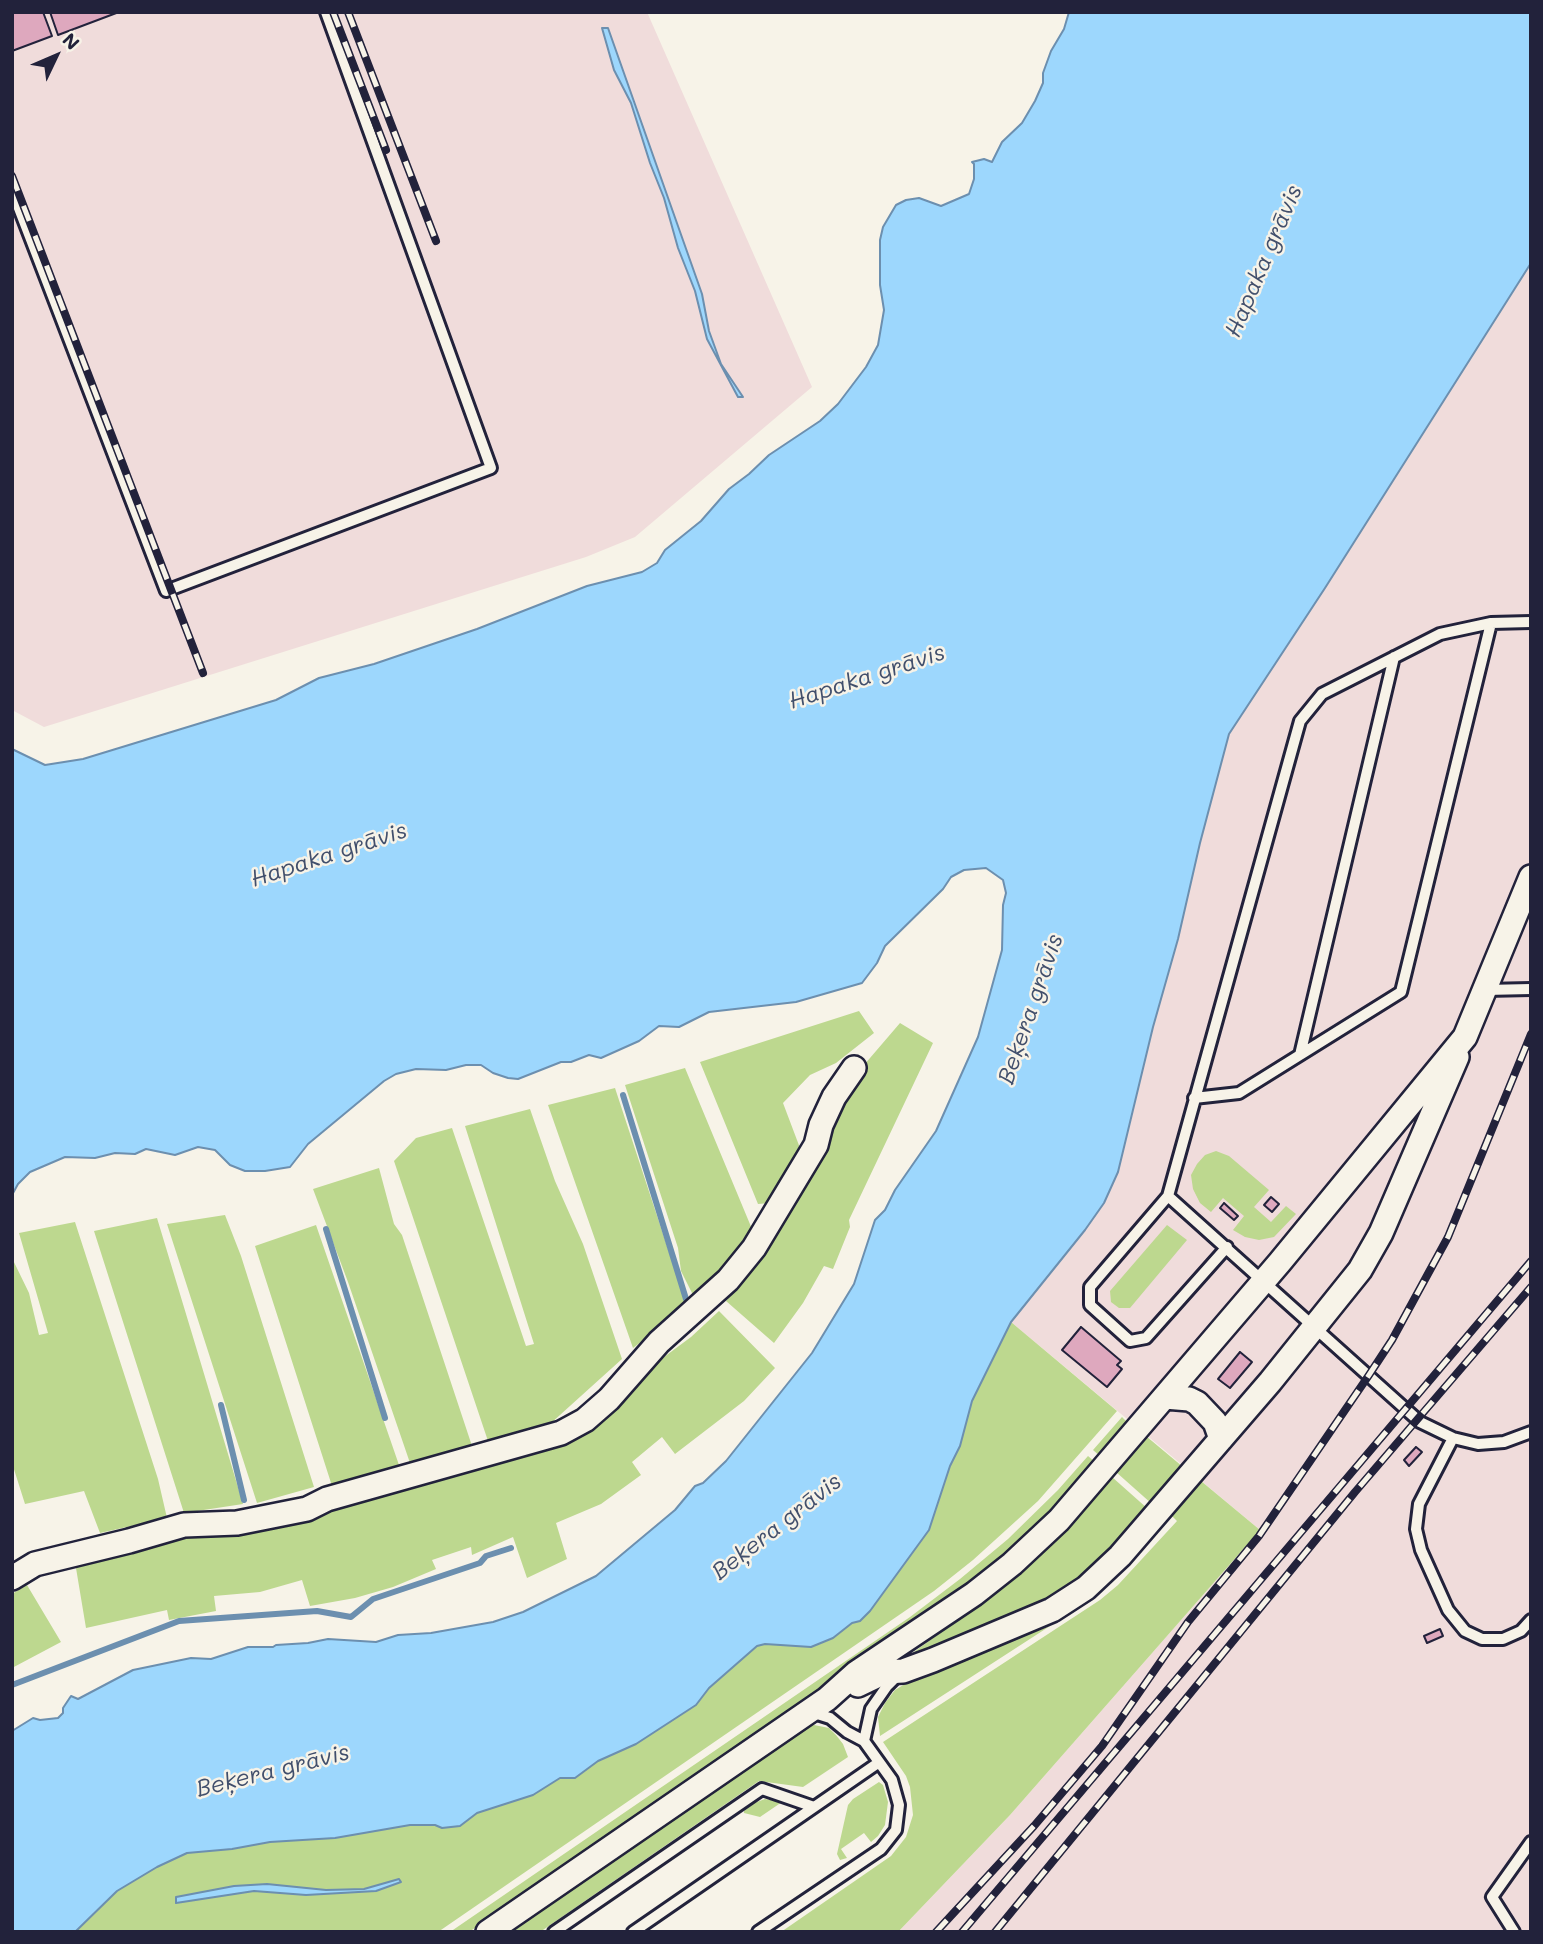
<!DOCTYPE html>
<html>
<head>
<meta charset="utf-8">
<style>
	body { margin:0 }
	#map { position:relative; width:1543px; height:1944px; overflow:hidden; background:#f7f3e8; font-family:Mali,sans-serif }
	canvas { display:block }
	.frame { position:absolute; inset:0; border:14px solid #22223b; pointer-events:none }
	.north { position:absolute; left:21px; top:21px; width:70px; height:70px; -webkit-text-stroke:5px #f7f3e8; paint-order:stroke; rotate:46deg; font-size:19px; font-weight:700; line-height:28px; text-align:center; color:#22223b }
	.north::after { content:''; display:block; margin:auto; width:24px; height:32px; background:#22223b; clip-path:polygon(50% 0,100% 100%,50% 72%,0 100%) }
</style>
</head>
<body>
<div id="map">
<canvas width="1543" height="1944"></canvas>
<div class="frame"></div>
<div class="north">N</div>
</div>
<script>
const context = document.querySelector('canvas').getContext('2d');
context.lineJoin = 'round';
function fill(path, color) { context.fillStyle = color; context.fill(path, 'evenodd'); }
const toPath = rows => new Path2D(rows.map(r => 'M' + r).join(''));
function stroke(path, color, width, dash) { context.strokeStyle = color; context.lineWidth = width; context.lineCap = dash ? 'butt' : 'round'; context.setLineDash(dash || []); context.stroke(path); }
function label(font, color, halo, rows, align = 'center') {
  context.font = font + ' Mali,sans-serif'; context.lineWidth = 5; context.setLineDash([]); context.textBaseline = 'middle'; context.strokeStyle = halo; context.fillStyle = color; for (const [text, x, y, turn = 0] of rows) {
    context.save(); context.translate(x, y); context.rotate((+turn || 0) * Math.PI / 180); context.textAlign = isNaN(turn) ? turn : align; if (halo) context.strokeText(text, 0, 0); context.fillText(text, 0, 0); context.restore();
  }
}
const built = toPath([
	[12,12,647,12,812,387,635,537,586,557,44,727,12,710],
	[1531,263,1531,1932,898,1932,1010,1815,1260,1530,1011,1322,1085,1230,1104,1203,1129,1129,1153,1027,1178,939,1200,843,1229,734,1325,588]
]);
const green = toPath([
	[859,1011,874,1033,836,1063,810,1075,783,1103,800,1148,770,1203,758,1204,700,1062],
	[900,1023,933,1043,849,1220,850,1227,833,1269,824,1266,803,1303,774,1343,726,1301,771,1234,852,1079],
	[685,1068,752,1229,724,1271,695,1299,681,1271,678,1248,625,1085],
	[615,1088,687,1307,633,1348,548,1105],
	[530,1109,555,1181,583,1244,622,1359,550,1424,488,1441,394,1161,416,1138,452,1128,526,1346,534,1344,465,1126],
	[1216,1151,1229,1156,1269,1190,1254,1207,1271,1222,1286,1206,1296,1214,1274,1237,1259,1240,1245,1237,1233,1230,1244,1216,1223,1198,1211,1212,1200,1203,1193,1189,1191,1175,1197,1164,1205,1155],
	[379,1168,394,1224,402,1235,472,1446,410,1463,348,1282,313,1189],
	[225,1215,241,1256,314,1487,257,1503,167,1224],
	[157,1218,196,1347,243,1504,184,1513,94,1231],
	[75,1222,158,1479,167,1518,100,1533,84,1491,25,1504,12,1463,12,1258,29,1293,39,1335,48,1333,19,1233],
	[316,1225,399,1465,332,1486,255,1246],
	[1167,1225,1187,1240,1130,1308,1119,1308,1111,1302,1110,1291],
	[719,1311,775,1368,744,1401,675,1454,662,1437,632,1462,641,1475,601,1504,556,1523,567,1559,527,1578,513,1537,472,1555,471,1547,432,1560,436,1569,393,1587,355,1598,310,1606,302,1580,260,1592,214,1596,216,1611,169,1620,167,1610,86,1628,75,1562,202,1535,291,1522,332,1511,391,1491,492,1465,566,1439,627,1390,656,1363,691,1337],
	[1011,1322,1117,1411,1038,1501,973,1560,934,1591,438,1932,75,1932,117,1891,157,1867,187,1853,232,1849,270,1842,335,1838,410,1825,435,1825,442,1828,460,1826,477,1813,533,1795,560,1778,575,1778,598,1761,636,1744,696,1705,709,1688,757,1646,765,1644,811,1647,833,1638,852,1623,860,1621,870,1611,960,1446,972,1401],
	[1122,1417,1128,1423,1101,1457,1093,1450],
	[1146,1436,1183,1467,1152,1504,1116,1472],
	[1088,1456,1095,1462,1065,1497,1015,1546,968,1587,469,1932,450,1932,910,1617,960,1579,1008,1539,1058,1490],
	[1112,1477,1148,1509,1102,1559,1052,1598,1026,1612,912,1656,911,1654,990,1597,1025,1567],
	[1201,1481,1260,1530,1010,1815,898,1932,781,1932,891,1856,906,1837,913,1815,910,1787,906,1776,883,1742,1100,1600,1118,1585,1177,1521,1172,1516],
	[27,1585,61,1642,12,1668,12,1594],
	[1050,1626,880,1736,878,1717,885,1703,895,1690,913,1679],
	[814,1725,829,1728,836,1735,843,1744,848,1757,803,1787,759,1781,540,1932,506,1932,807,1727],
	[879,1782,883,1785,888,1802,885,1825,878,1836,871,1842,864,1833,841,1849,847,1858,840,1860,837,1854,848,1805,853,1799],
	[765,1799,782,1802,760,1817,744,1813,744,1811,754,1803]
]);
const water = toPath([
	[1069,12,1531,12,1531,263,1325,588,1229,734,1200,843,1178,939,1153,1027,1118,1172,1104,1203,1085,1230,1011,1322,972,1401,960,1446,950,1466,929,1530,870,1611,860,1621,852,1623,833,1638,811,1647,765,1644,757,1646,709,1688,696,1705,636,1744,598,1761,575,1778,560,1778,533,1795,477,1813,460,1826,442,1828,435,1825,410,1825,335,1838,270,1842,232,1849,187,1853,157,1867,117,1891,75,1932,12,1932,12,1731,33,1718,40,1720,58,1718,63,1713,63,1708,71,1696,78,1699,133,1670,191,1658,211,1659,248,1647,273,1647,276,1645,308,1643,328,1639,376,1642,398,1635,431,1633,493,1622,523,1612,596,1576,675,1510,695,1486,703,1483,726,1461,812,1353,854,1284,875,1220,885,1210,895,1190,936,1131,978,1037,1002,950,1003,905,1006,893,1003,880,986,868,964,870,951,877,943,889,885,946,877,963,862,983,796,1002,709,1012,679,1027,659,1026,639,1041,601,1058,589,1055,571,1062,561,1062,518,1079,508,1078,493,1073,481,1065,466,1065,446,1070,416,1069,396,1074,384,1081,308,1144,290,1167,265,1171,245,1171,230,1165,215,1150,198,1147,175,1155,146,1149,135,1154,115,1153,95,1158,65,1157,30,1172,18,1184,12,1195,12,749,45,765,83,759,276,700,319,678,374,664,477,629,587,586,642,572,657,563,665,550,701,521,729,489,749,474,769,455,820,421,838,404,866,367,878,345,884,310,880,285,880,240,883,227,896,205,906,200,919,198,941,206,969,194,974,179,974,164,972,162,984,159,992,162,1002,142,1022,123,1035,101,1043,83,1043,73,1051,51,1064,29,1069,12],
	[602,28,608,28,702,294,709,331,721,364,743,397,738,397,707,339,695,291,678,248,664,198,650,163,631,103,614,70,602,28],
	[399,1879,401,1882,376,1891,306,1895,254,1891,176,1903,176,1897,234,1886,267,1884,326,1890,364,1889,399,1879]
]);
const stream = toPath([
	[623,1095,686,1299],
	[326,1229,385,1418],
	[221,1405,244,1500],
	[12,1685,179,1621,317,1611,351,1617,373,1599,480,1563,486,1556,511,1548]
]);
const building = toPath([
	[12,12,43,12,52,36,12,51,12,12],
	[50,12,119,12,58,35,50,12],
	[1271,1197,1279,1204,1272,1212,1264,1205,1271,1197],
	[1224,1203,1238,1216,1234,1220,1220,1208,1224,1203],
	[1081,1327,1121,1361,1117,1365,1122,1369,1107,1387,1062,1350,1081,1327],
	[1240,1352,1252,1362,1230,1388,1218,1379,1240,1352],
	[1416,1447,1422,1452,1409,1466,1404,1460,1416,1447],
	[1440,1629,1443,1636,1427,1643,1424,1636,1440,1629]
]);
const lane = toPath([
	[12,190,166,591,491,468,326,12],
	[1531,622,1491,623,1440,634,1322,694,1300,721,1168,1196,1420,1422,1453,1438,1478,1444,1504,1442,1531,1432],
	[1485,990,1531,989],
	[1300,1055,1394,657],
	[1194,1098,1239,1093,1401,992,1491,623],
	[1168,1196,1090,1287,1090,1305,1130,1341,1146,1338,1227,1247],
	[1453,1438,1419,1504,1416,1529,1421,1550,1448,1610,1465,1631,1482,1639,1503,1639,1521,1631,1531,1620],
	[864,1741,871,1709,887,1686,899,1674],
	[554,1932,762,1789,814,1807],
	[633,1932,878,1763],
	[758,1932,881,1849,896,1830,899,1805,892,1780,864,1741,847,1732,830,1718,811,1712],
	[1514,1932,1492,1897,1531,1842]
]);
const street = toPath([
	[1165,1397,1189,1399,1197,1403,1215,1422,1221,1439],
	[12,1578,35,1564,129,1541,184,1525,237,1523,307,1509,327,1499,561,1433,585,1420,609,1399,659,1342,728,1280,754,1248,816,1145,821,1125,834,1097,854,1068],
	[858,1685,885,1672,903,1671,933,1660,1052,1610,1086,1588,1120,1556,1270,1382,1360,1270,1381,1233,1457,1057],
	[488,1932,827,1699,856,1673,974,1594,1012,1564,1059,1520,1280,1262,1465,1037,1531,877]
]);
const rail = toPath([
	[333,12,386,150],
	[348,12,436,241],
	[12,176,203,673],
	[936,1932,1034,1826,1102,1746,1188,1622,1259,1536,1369,1375,1392,1340,1448,1237,1531,1034],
	[962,1932,1531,1261],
	[995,1932,1355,1492,1531,1287]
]);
const waterNames = [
	["Hapaka grāvis",1264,261,-67],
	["Hapaka grāvis",867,677,-18],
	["Hapaka grāvis",329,855,-18],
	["Beķera grāvis",1031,1009,-71],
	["Beķera grāvis",777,1527,-38],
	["Beķera grāvis",273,1771,-14]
];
fill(built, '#f0dcdb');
fill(green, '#bdd88f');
fill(water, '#9dd7fd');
stroke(water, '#6c8faf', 2);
stroke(stream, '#6c8faf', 6);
fill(building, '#dea8be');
stroke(building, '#22223b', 2);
stroke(lane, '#22223b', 16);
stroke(street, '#22223b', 28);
stroke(lane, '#f7f3e8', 10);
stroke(street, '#f7f3e8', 23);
stroke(rail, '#22223b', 8);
stroke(rail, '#f7f3e8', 5, [16]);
label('italic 23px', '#414f6c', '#f7f3e8', waterNames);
</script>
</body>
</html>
